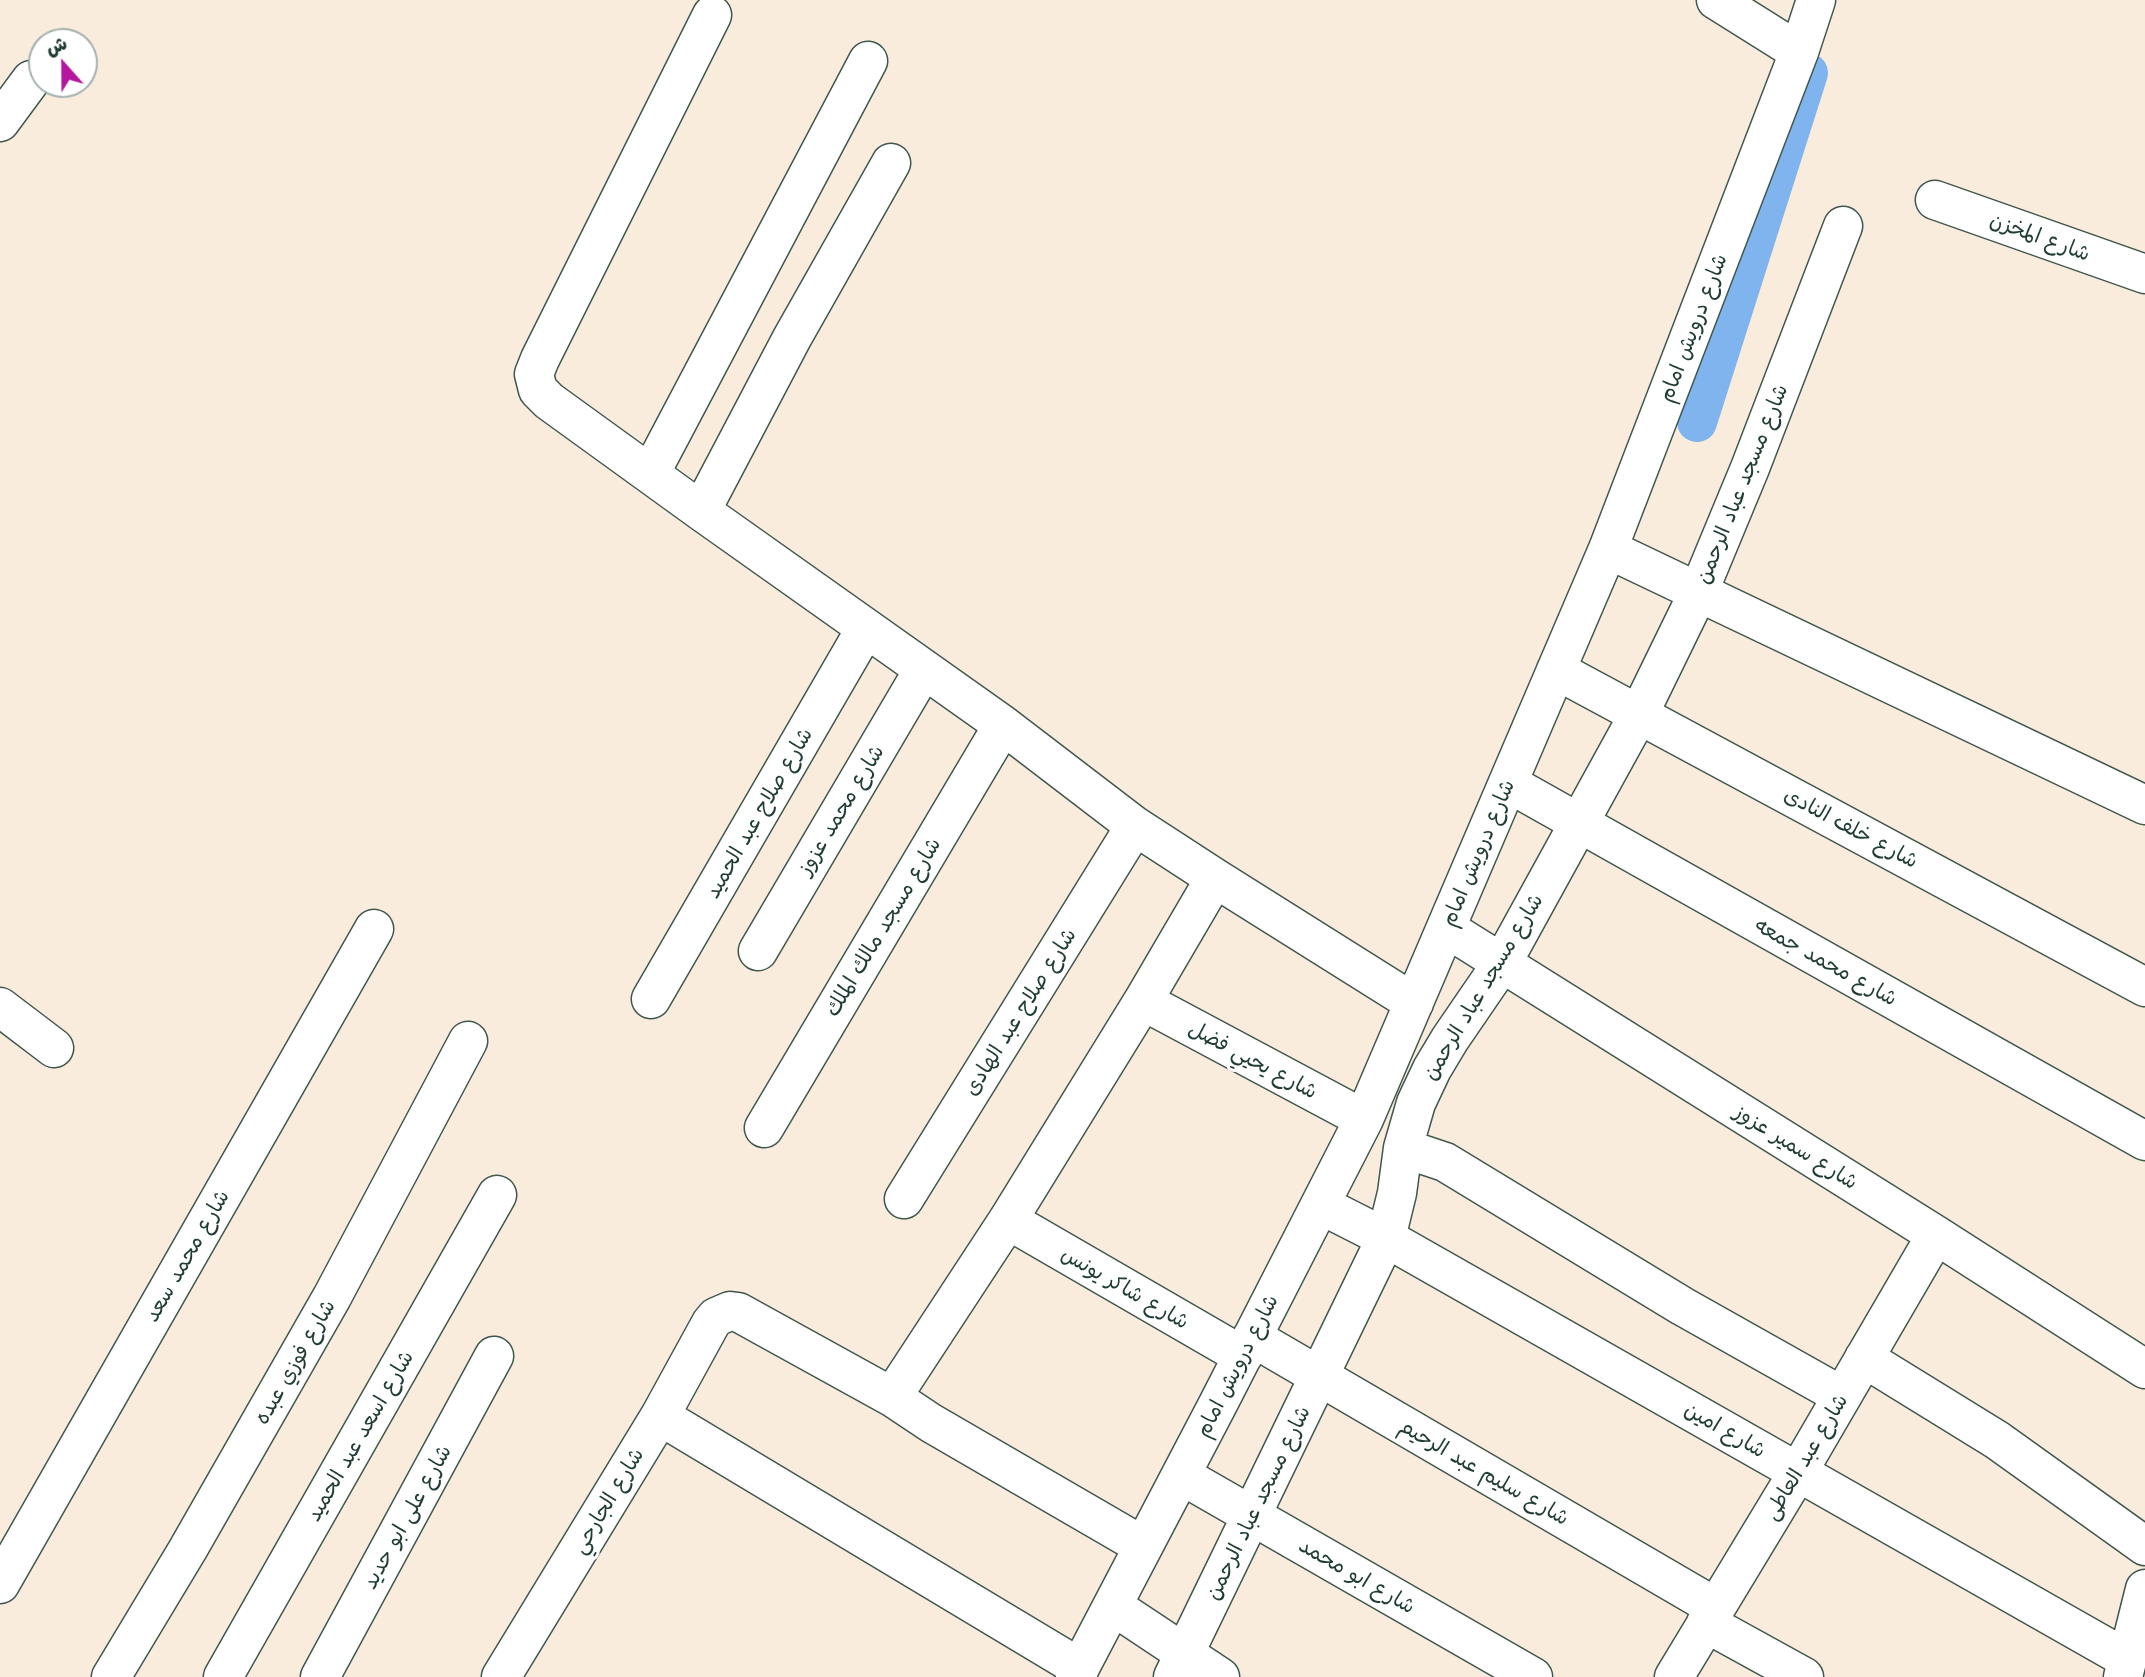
<!DOCTYPE html>
<html>
<head>
<meta charset="utf-8">
<style>
	body { margin:0 }
	#map { position:relative; width:2145px; height:1677px; overflow:hidden; background:#f9ecdc; font-family:Mali,"Playpen Sans Arabic",sans-serif }
	canvas { display:block }
	.north { position:absolute; left:28px; top:28px; width:70px; height:70px; box-sizing:border-box; background:#fff; border:2px solid #a5b1ae; border-radius:50%; rotate:339deg; font-size:19px; font-weight:700; line-height:28px; text-align:center; color:#1f3d34 }
	.north::after { content:''; display:block; margin:auto; width:24px; height:32px; background:#b5179e; clip-path:polygon(50% 0,100% 100%,50% 72%,0 100%) }
</style>
</head>
<body>
<div id="map">
<canvas width="2145" height="1677"></canvas>
<div class="north">ش</div>
</div>
<script>
const context = document.querySelector('canvas').getContext('2d');
context.lineJoin = 'round';
const toPath = rows => new Path2D(rows.map(r => 'M' + r).join(''));
function stroke(path, color, width, dash) { context.strokeStyle = color; context.lineWidth = width; context.lineCap = dash ? 'butt' : 'round'; context.setLineDash(dash || []); context.stroke(path); }
function label(font, color, halo, rows, align = 'center') {
  context.font = font + ' Mali,"Playpen Sans Arabic",sans-serif'; context.lineWidth = 6; context.setLineDash([]); context.textBaseline = 'middle'; context.strokeStyle = halo; context.fillStyle = color; for (const [text, x, y, turn = 0] of rows) {
    context.save(); context.translate(x, y); context.rotate((+turn || 0) * Math.PI / 180); context.textAlign = isNaN(turn) ? turn : align; if (halo) context.strokeText(text, 0, 0); context.fillText(text, 0, 0); context.restore();
  }
}
const canal = toPath([
	[1697,422,1808,73]
]);
const minor = toPath([
	[1716,0,1799,52],
	[712,15,540,359,534,374,538,390,549,401,701,511,1003,725,1135,826,1215,878,1414,1003],
	[0,122,31,80],
	[1935,200,2145,274],
	[650,474,868,61],
	[701,511,792,338,891,163],
	[1608,549,2145,805],
	[1556,670,2145,987],
	[1508,783,2145,1141],
	[1446,928,1936,1235,2145,1369],
	[758,951,924,669],
	[651,999,866,628],
	[1143,1001,1364,1119],
	[0,1007,54,1048],
	[764,1128,1003,725],
	[1403,1148,1445,1162,1682,1306,1842,1396],
	[904,1199,1135,826],
	[1321,1205,1386,1238,2127,1659],
	[1008,1220,1243,1356],
	[1252,1337,1715,1607],
	[1864,1358,1997,1440,2145,1546],
	[892,1397,1008,1220,1143,1001,1215,878],
	[660,1416,1080,1668],
	[1181,1475,1533,1677],
	[0,1584,374,929],
	[1113,1606,1220,1677],
	[1706,1623,1804,1677],
	[111,1677,188,1549,332,1297,468,1041],
	[223,1677,497,1195],
	[320,1677,494,1356],
	[501,1677,660,1416,711,1323,716,1317,730,1311,738,1312,892,1397,931,1423,1143,1546],
	[1075,1677,1218,1404,1364,1119,1608,549,1799,52,1816,0],
	[1173,1677,1386,1238,1397,1193,1403,1148,1416,1103,1432,1069,1450,1039,1502,963,1639,714,1699,591,1750,468,1843,226],
	[1674,1677,1798,1472,1936,1235],
	[2123,1677,2145,1589]
]);
const streetNames = [
	["شارع المخزن",2040,237,20],
	["شارع درويش امام",1693,328,-69],
	["شارع مسجد عباد الرحمن",1742,484,-68],
	["شارع محمد عزوز",841,810,-59],
	["شارع صلاح عبد الحميد",759,813,-60],
	["شارع خلف النادى",1851,828,28],
	["شارع درويش امام",1478,853,-67],
	["شارع مسجد مالك الملك",883,927,-59],
	["شارع محمد جمعه",1826,962,29],
	["شارع مسجد عباد الرحمن",1483,987,-59],
	["شارع صلاح عبد الهادى",1020,1012,-58],
	["شارع يحيي فضل",1253,1060,28],
	["شارع سمير عزوز",1796,1147,32],
	["شارع محمد سعد",187,1256,-60],
	["شارع شاكر يونس",1125,1288,30],
	["شارع فوزي عبده",295,1362,-60],
	["شارع درويش امام",1237,1366,-63],
	["شارع امين",1725,1430,30],
	["شارع اسعد عبد الحميد",360,1436,-60],
	["شارع عبد العاطى",1806,1457,-59],
	["شارع سليم عبد الرحيم",1484,1472,30],
	["شارع الجارحي",608,1501,-59],
	["شارع مسجد عباد الرحمن",1258,1503,-64],
	["شارع على ابو حديد",407,1517,-61],
	["شارع ابو محمد",1357,1576,30]
];
stroke(canal, '#80b4ee', 40);
stroke(minor, '#40574d', 41);
stroke(minor, '#fff', 38);
label('21px', '#1f3d34', '#fff', streetNames);
</script>
</body>
</html>
